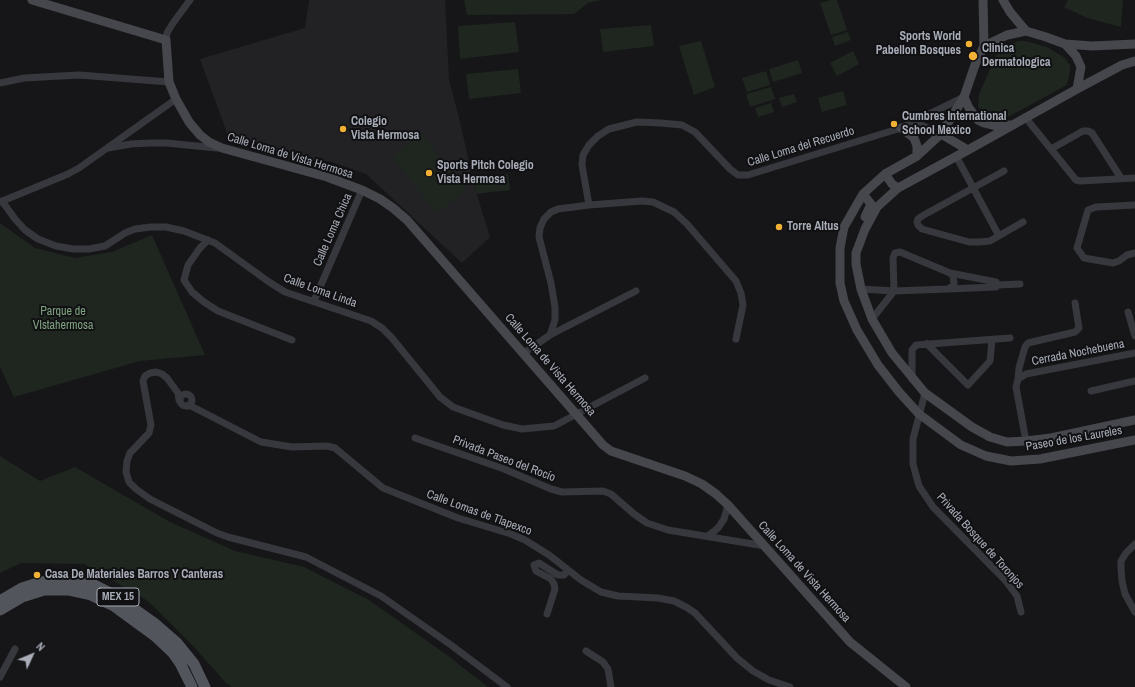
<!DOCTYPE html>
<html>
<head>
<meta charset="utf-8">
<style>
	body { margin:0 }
	#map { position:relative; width:1135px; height:687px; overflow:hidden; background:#161618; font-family:"Archivo Narrow",sans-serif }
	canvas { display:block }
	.north { position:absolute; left:12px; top:635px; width:40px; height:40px; -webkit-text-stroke:3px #111113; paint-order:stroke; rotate:46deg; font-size:11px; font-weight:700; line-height:16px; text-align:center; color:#a8adb8 }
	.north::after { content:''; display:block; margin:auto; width:14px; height:18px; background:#a8adb8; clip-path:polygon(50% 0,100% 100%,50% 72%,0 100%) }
</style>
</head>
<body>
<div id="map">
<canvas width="1135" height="687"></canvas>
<div class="north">N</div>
</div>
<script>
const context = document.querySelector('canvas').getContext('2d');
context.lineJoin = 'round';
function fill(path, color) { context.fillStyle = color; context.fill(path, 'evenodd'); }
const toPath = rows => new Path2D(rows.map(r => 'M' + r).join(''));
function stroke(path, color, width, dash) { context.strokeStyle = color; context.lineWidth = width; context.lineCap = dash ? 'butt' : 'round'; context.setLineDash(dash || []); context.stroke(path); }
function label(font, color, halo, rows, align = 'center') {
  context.font = font + ' "Archivo Narrow",sans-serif'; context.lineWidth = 4; context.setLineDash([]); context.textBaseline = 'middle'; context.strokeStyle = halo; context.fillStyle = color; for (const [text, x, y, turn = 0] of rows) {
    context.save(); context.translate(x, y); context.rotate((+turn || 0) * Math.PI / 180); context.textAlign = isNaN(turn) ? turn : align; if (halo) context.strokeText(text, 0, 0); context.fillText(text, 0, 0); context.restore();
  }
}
const built = toPath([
	[309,0,445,0,449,79,461,126,474,185,490,237,462,263,366,174,332,162,285,155,227,133,200,59,305,28]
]);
const green = toPath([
	[464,0,601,0,588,3,574,14,467,15],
	[831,0,837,0,847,30,831,35,820,3],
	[1068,0,1123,0,1121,27,1087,18,1064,7],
	[515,22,519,52,460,59,458,26],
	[651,25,654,46,603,52,600,29],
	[848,32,851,40,835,46,832,37],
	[701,41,715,87,694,95,679,46],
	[1018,41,1026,41,1047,47,1065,58,1070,65,1070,71,1067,85,1008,117,995,120,991,120,985,116,979,109,978,106,979,94,996,56,1003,49],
	[853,51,859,64,837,76,830,63],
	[798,60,802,73,773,82,769,69],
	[518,69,521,93,469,99,466,74],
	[766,71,770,85,747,92,742,78],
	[771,87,775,99,750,107,746,94],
	[843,91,847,105,822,112,818,98],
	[794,94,797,102,782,107,779,98],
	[771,103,774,112,758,117,755,108],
	[421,134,467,189,437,213,392,157],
	[508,174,510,190,476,194,474,177],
	[0,223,35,248,75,258,112,252,152,235,205,355,140,361,14,397,0,367],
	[0,456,40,481,75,467,170,522,235,551,304,567,369,600,447,655,488,687,232,687,226,683,195,648,148,601,84,564,21,563,0,573]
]);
const street = toPath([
	[166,40,167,33,173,23,190,0],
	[0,83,24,78,79,75,169,82],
	[1025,117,1076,180,1080,181,1135,178],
	[914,122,941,134],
	[108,148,131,144,151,143,166,143,217,148],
	[1051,149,1083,131,1088,131,1092,133,1121,178],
	[956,156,999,236],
	[1004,171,922,216,918,219,917,222,918,225,922,229,969,242,980,242,990,241,1023,222],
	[2,201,15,219,25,230,38,239,56,246,73,249,89,249,105,246,125,233,135,229,151,227,166,227,184,231,215,243,269,282,285,292,371,321,382,328,392,338,440,397,453,407,503,425,522,429,554,426,645,378],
	[0,202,68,174,79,168,176,99],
	[589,205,582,165,583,155,589,145,598,136,609,129,637,122,661,123,682,125,695,132,730,169,738,175,748,175,901,128,964,97],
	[1135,205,1096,207,1088,210,1077,248,1084,258,1113,263,1119,261,1127,255,1135,253],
	[208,240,200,248,188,265,184,280,192,292,204,302,218,311,292,340],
	[998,285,1020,284],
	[861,289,894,291,948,289,953,286,954,283,953,276,950,273,900,252,895,253,893,258,894,291,872,319],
	[948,289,996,287,998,285,996,282,950,273],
	[314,301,362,190],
	[1128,312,1135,336],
	[550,335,636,291],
	[927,344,968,385,990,361,992,340],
	[524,353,550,335,555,320,555,307,551,283,539,237,540,228,544,219,551,212,558,209,589,205,642,201,653,202,674,212,687,224,736,281,741,293,743,305,736,339],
	[912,379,912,350,916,345,1010,338],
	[1018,379,1019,368,1025,347,1028,343,1075,332,1079,328,1075,303],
	[1091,391,1135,381],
	[925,393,913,439,913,464,919,486,933,507,1005,580,1017,596,1021,612],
	'180 400a6 6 0 1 1 12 0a6 6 0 1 1-12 0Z',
	[179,400,178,393,167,378,162,374,156,372,150,373,145,376,143,381,151,425,149,433,130,453,127,461,126,472,129,482,136,489,150,499,217,533,228,537,306,557,381,596,451,645,507,687],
	[189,405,261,442,292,447,327,446,335,448,383,488,458,518,511,534,525,540,549,555,581,580,601,592,618,596,658,598,674,601,686,607,695,613,737,658,753,671,769,680,790,687],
	[415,438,504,469,551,489,562,492,603,491,611,494,634,514,647,523,668,530,765,546],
	[1026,441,1016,387,1018,379,1026,374,1135,353],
	[708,536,718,528,724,519,728,505],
	[1135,544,1126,553,1121,561,1121,568,1122,581,1125,594,1135,612],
	[547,614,555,589,554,584,551,579,536,571,534,565,539,563,558,575,564,575,568,570],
	[586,651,603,662,608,669,611,687],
	[0,677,15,649]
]);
const secondary = toPath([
	[32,0,166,40,169,82,176,99,189,122,200,135,209,142,222,148,327,177,362,190,380,199,393,208,407,220,603,445,611,451,685,476,702,484,716,494,728,505,850,642,906,687],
	[983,0,984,46],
	[1003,0,1010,12,1026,31],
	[1065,44,1076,56,1081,67,1077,89],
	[1135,44,1092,46,1065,44,1046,37,1026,31,1007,35,984,46,975,65,964,97,941,134,917,156,885,174,863,194,844,227,840,248,840,283,844,301,857,330,878,365,899,392,919,414,961,445,986,456,1011,461,1040,459,1135,440],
	[1135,61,1122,65,1077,89,968,150,898,188,877,207,865,229,856,253,856,264,861,289,872,319,892,353,925,393,972,427,990,437,1007,442,1026,441,1051,438,1135,420],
	[964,97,969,108,978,120,984,123,996,126,1010,125],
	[901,128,914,138,917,146,917,156],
	[941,134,968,150],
	[885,174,892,184,898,188],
	[863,194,871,204,865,217]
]);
const primary = toPath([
	[0,601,22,588,41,582,63,579,94,585,116,596,154,623,177,643,194,664,205,687],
	[0,610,22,597,44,590,68,590,91,595,114,606,155,636,173,653,180,663,192,687]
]);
const markers = [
	[969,44,4,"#f2b134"],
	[973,56,5,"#f2b134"],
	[894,124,4,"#f2b134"],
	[343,129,4,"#f2b134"],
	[429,173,4,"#f2b134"],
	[779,227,4,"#f2b134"],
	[37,575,4,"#f2b134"]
];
const shields = [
	[118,597,42]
];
const shieldNames = [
	["MEX 15",118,597]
];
const poiNames = [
	["Sports World",961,37,"right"],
	["Pabellon Bosques",961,51,"right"],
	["Clinica",982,49],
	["Dermatologica",982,63],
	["Cumbres International",902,117],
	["School Mexico",902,131],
	["Colegio",351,122],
	["Vista Hermosa",351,136],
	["Sports Pitch Colegio",437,166],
	["Vista Hermosa",437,180],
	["Torre Altus",787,227],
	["Casa De Materiales Barros Y Canteras",45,575]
];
const streetNames = [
	["Calle Loma del Recuerdo",801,147,-17],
	["Calle Loma de Vista Hermosa",290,156,17],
	["Calle Loma Chica",333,230,-66],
	["Calle Loma Linda",320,291,20],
	["Cerrada Nochebuena",1078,353,-11],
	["Calle Loma de Vista Hermosa",550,365,49],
	["Paseo de los Laureles",1074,439,-10],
	["Privada Paseo del Rocío",504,459,21],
	["Calle Lomas de Tlapexco",479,513,20],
	["Privada Bosque de Toronjos",980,541,48],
	["Calle Loma de Vista Hermosa",804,572,48]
];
const parkNames = [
	["Parque de",63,312],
	["VIstahermosa",63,326]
];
fill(built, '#222225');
fill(green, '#1e261f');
stroke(street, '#37383d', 7);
stroke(secondary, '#45474d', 9);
stroke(primary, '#53555c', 11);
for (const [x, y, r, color] of markers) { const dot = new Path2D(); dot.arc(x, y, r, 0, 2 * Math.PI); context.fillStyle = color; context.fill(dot); stroke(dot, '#111113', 1.5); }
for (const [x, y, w] of shields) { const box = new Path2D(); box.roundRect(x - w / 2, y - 9, w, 18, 3); context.fillStyle = '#111113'; context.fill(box); stroke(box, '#a8adb8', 1); }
label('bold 11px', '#a8adb8', null, shieldNames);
label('bold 12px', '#a8adb8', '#111113', poiNames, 'left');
label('12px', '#a8adb8', '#111113', streetNames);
label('12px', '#7fa381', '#111113', parkNames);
</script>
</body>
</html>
